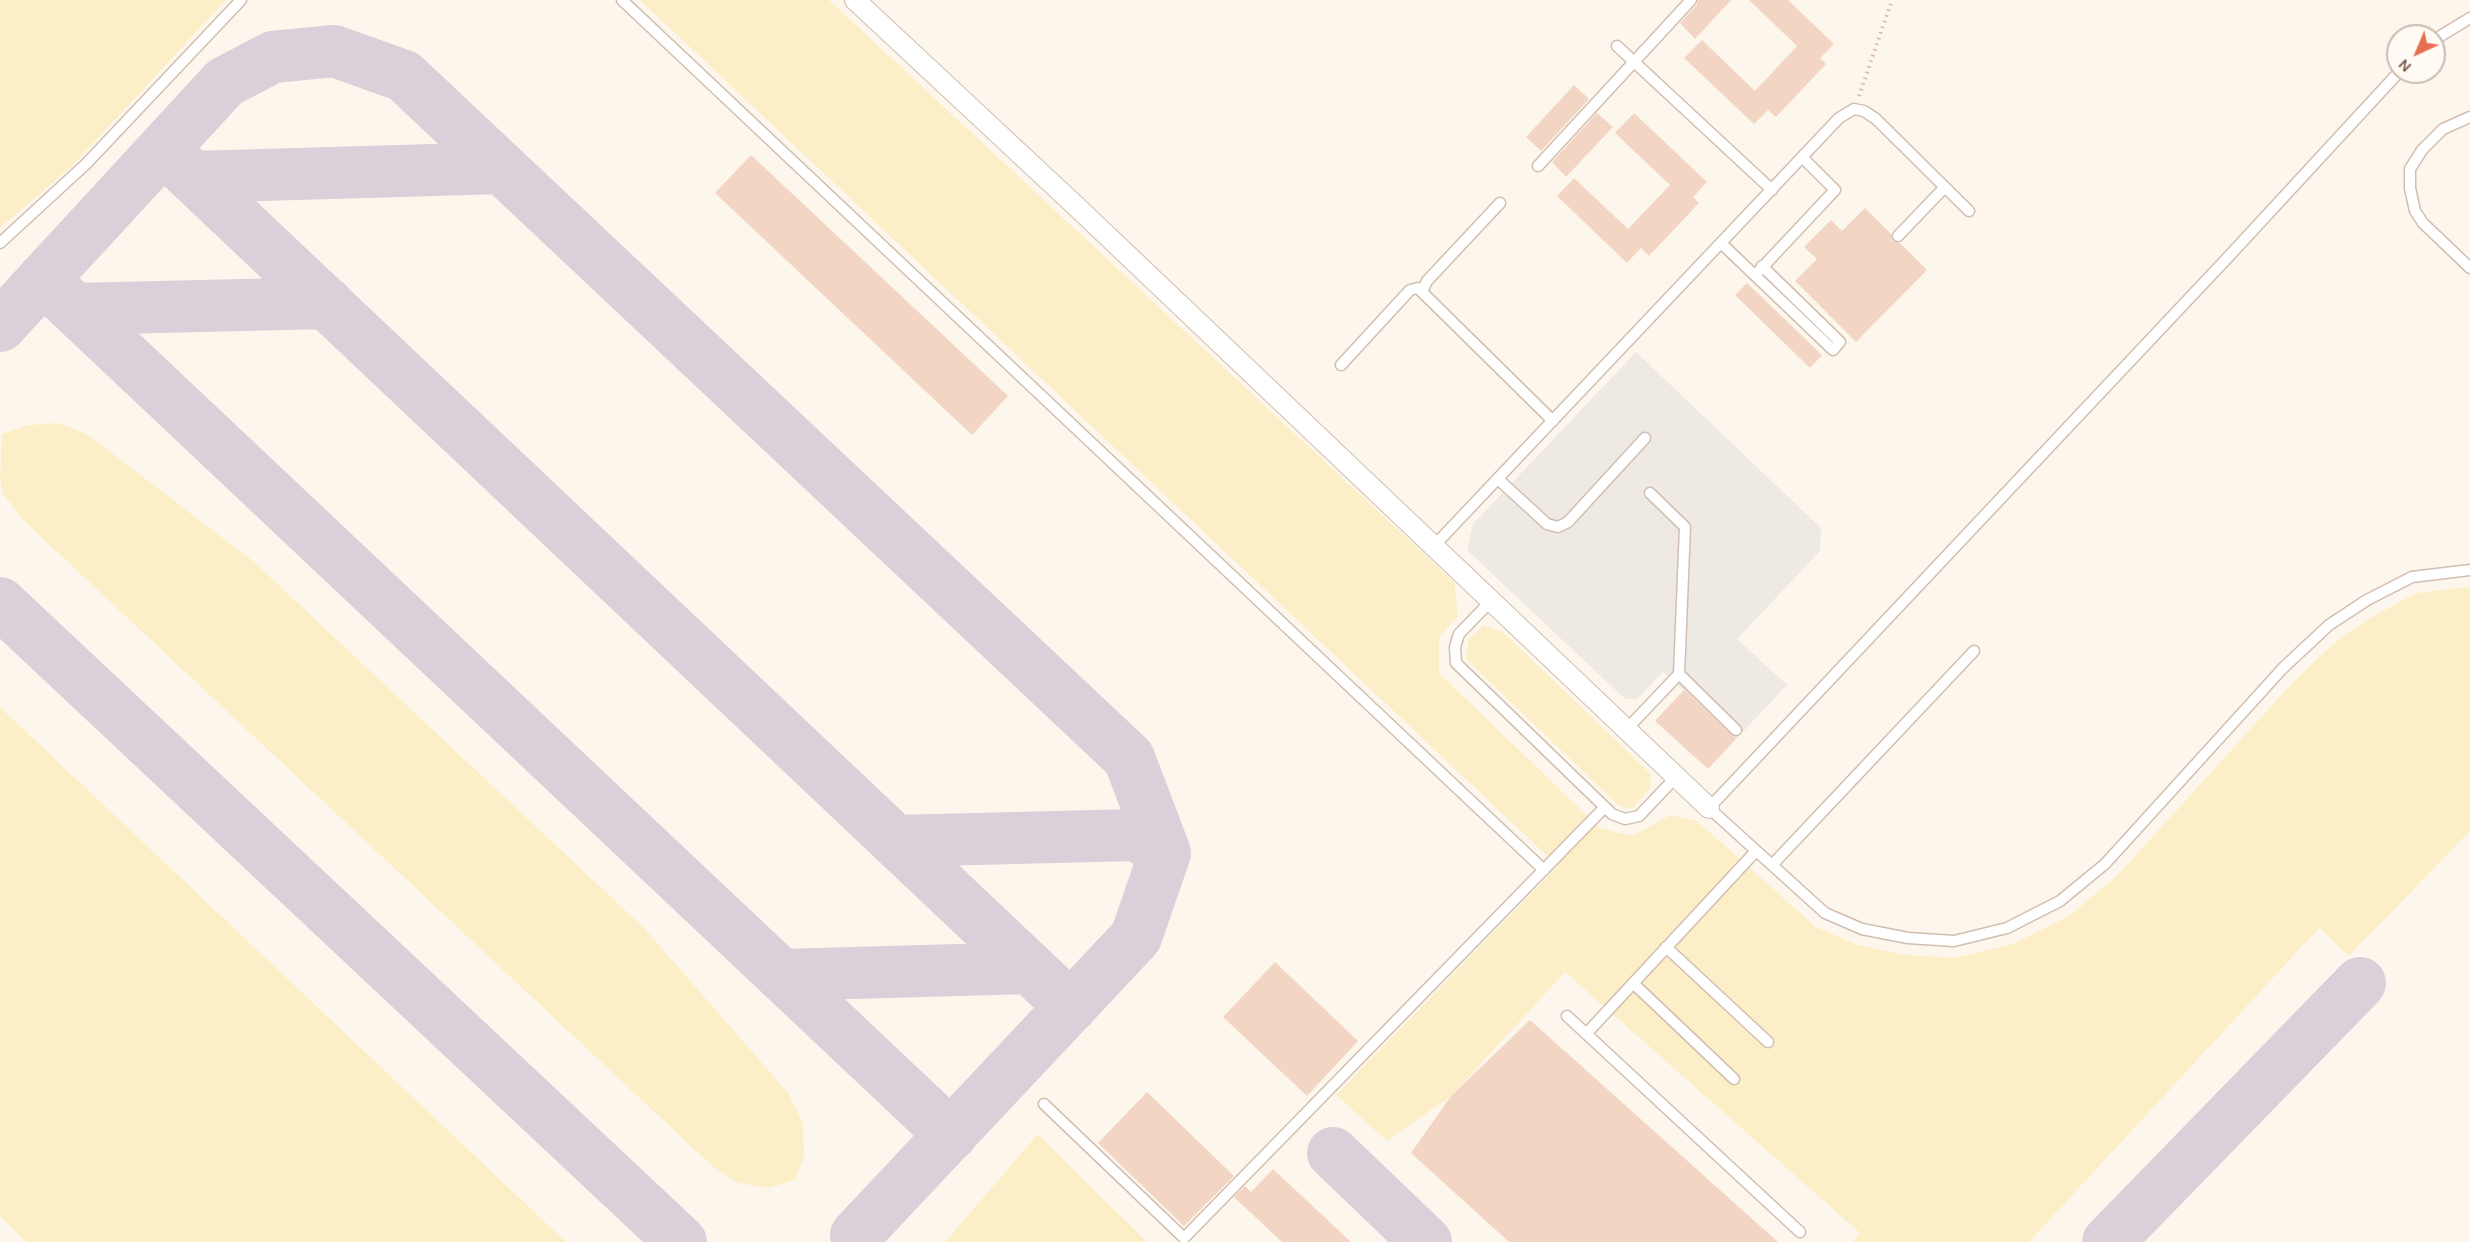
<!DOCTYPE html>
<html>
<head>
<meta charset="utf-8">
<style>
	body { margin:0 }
	#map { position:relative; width:2470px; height:1242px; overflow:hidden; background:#fdf6ec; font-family:Karla,sans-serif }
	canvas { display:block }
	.north { position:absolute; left:2386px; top:24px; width:60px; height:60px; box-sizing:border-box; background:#fffaf3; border:2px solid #cabbb1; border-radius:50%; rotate:224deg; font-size:16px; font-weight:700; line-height:24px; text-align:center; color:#7a5c4d }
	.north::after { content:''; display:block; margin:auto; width:21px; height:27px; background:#e76f51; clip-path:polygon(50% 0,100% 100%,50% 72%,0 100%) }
</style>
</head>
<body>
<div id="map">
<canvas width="2470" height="1242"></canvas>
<div class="north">N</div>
</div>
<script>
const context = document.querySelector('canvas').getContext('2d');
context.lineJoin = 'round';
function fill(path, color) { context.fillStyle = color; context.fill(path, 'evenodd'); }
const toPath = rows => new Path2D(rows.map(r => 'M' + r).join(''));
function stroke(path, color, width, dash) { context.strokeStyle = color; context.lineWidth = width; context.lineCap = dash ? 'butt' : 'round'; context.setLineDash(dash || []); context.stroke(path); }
const industrial = toPath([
	[1636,352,1821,528,1820,551,1737,639,1787,685,1736,739,1663,672,1637,699,1625,699,1467,550,1473,524]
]);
const sand = toPath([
	[0,0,226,0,73,165,0,228],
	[640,0,829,0,1454,582,1458,616,1439,637,1439,673,1600,828,1631,836,1671,815,1697,821,1816,927,1857,945,1906,955,1955,958,2013,944,2069,916,2117,876,2295,680,2340,638,2375,615,2417,593,2470,587,2470,831,2349,956,2319,928,2029,1242,1853,1242,1860,1233,1565,972,1451,1096,1387,1141,1336,1095,1558,866],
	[58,423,87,434,254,562,643,927,789,1094,803,1124,804,1156,795,1180,769,1188,738,1183,712,1166,24,521,3,494,0,478,2,434,29,425],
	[1484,625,1503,632,1650,773,1651,787,1634,807,1626,808,1618,805,1466,659,1468,640],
	[0,707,566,1242,27,1242,0,1217],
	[1038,1134,1147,1242,945,1242]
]);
const taxiway = toPath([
	[163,149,1071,1007],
	[194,177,502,168],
	[43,279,951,1135],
	[75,309,327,303],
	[0,326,225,82,273,57,334,51,404,76,1129,758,1165,853,1136,937,856,1235],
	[0,603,681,1242],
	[895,841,1136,835,1165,853],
	[781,975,1029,968],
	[1333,1153,1426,1242],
	[2108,1242,2360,983]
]);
const building = toPath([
	[1698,0,1731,0,1695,39,1680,23,1697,5],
	[1749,0,1788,0,1834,44,1820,58,1826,64,1776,117,1768,110,1754,124,1684,58,1702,40,1755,91,1797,46],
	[1574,85,1589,99,1541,151,1526,137],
	[1597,113,1613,127,1566,177,1552,162],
	[1634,113,1707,182,1693,197,1699,203,1649,256,1641,248,1627,263,1557,196,1574,178,1628,229,1670,185,1615,133],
	[751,155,1008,396,972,435,715,193],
	[1865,208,1891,234,1892,241,1900,243,1927,270,1856,342,1795,281,1817,259,1804,247,1831,220,1842,231],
	[1747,283,1822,355,1810,368,1735,295],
	[1684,690,1736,739,1708,769,1655,721],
	[1275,962,1358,1041,1307,1096,1223,1017],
	[1530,1020,1778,1242,1509,1242,1411,1153,1451,1096],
	[1147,1092,1234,1176,1184,1226,1098,1143],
	[1273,1169,1351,1242,1282,1242,1234,1197,1245,1186,1251,1192]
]);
const path = toPath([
	[1859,96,1892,0]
]);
const service = toPath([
	[622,0,1544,870],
	[2434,40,2470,18],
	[1617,46,1772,190],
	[2399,72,2231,254,1709,808,1825,913,1862,929,1908,938,1954,941,2007,928,2060,901,2105,864,2283,668,2329,625,2367,600,2412,577,2470,570],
	[2470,117,2443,129,2422,150,2410,169,2410,188,2415,211,2423,223,2470,268],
	[1538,166,1691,0],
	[1898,236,1944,188],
	[0,243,86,164,241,0],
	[1721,243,1833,350,1840,342,1762,266],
	[1758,272,1835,190,1802,157],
	[1422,292,1427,281,1500,203],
	[1341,365,1410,290,1418,288,1553,421],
	[1498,479,1547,524,1558,527,1568,522,1645,438],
	[1650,493,1685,527,1679,674,1736,730],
	[1433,547,1839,118,1854,109,1864,111,1876,119,1969,211],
	[1490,602,1459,634,1455,647,1456,663,1612,814,1625,819,1639,816,1675,778],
	[1625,731,1679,674],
	[1772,865,1974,651],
	[1666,947,1768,1042],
	[1633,983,1734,1079],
	[1567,1016,1800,1232],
	[1586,1034,1756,851],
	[1044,1104,1184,1238,1605,807]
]);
const minor = toPath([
	[855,0,1078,208,1709,808]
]);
fill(industrial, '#efe9e4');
fill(sand, '#fcefc7');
stroke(taxiway, '#dbcfda', 52);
fill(building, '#f3d5c3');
stroke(service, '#d1beb0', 13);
stroke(minor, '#d1beb0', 22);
stroke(path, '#d9b8a5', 4, [1.5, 4.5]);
stroke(service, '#fff', 10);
stroke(minor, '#fff', 20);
</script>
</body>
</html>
